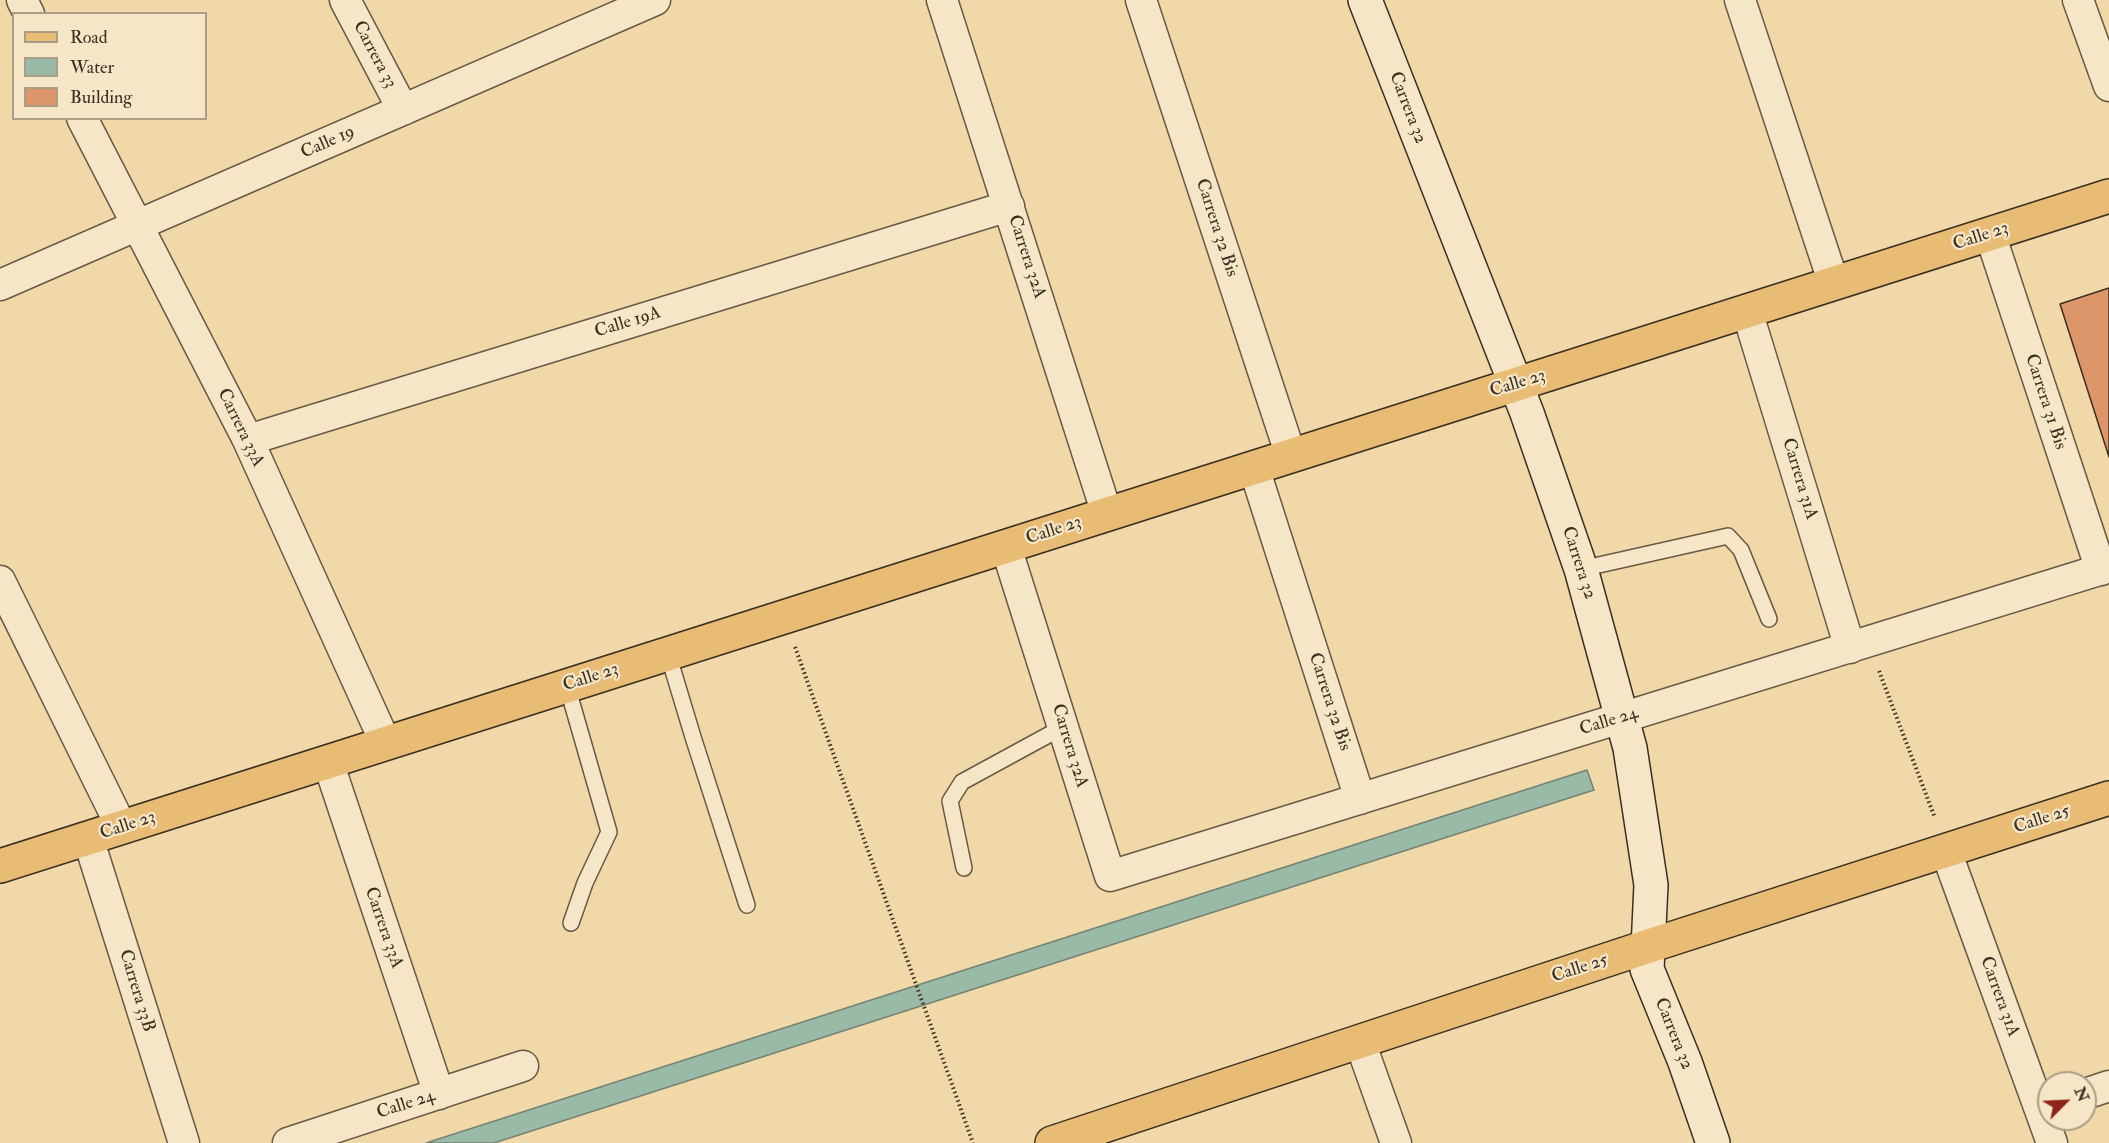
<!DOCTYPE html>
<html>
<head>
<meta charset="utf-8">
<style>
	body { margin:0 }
	#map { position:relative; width:2109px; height:1143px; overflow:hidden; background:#f0d8a9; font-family:"IM FELL Double Pica",serif }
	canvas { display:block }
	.legend { position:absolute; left:12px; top:12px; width:195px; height:108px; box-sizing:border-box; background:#f5e6c7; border:2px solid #ab9d85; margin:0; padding:8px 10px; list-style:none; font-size:18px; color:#3b2f22 }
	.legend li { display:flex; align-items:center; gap:12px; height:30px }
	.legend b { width:30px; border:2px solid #ab9d85 }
	.north { position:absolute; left:2037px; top:1071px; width:60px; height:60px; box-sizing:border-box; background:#f5e6c7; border:2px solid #ab9d85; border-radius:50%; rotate:66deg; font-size:16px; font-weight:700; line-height:24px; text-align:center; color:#3b2f22 }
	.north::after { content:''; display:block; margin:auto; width:21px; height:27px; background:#8f2418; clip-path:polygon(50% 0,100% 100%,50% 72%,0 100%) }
</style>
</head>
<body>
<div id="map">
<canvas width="2109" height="1143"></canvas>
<ul class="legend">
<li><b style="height:8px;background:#e8bc74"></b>Road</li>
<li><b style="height:16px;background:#9abaa8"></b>Water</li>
<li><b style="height:16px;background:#dc966a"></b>Building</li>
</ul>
<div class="north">N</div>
</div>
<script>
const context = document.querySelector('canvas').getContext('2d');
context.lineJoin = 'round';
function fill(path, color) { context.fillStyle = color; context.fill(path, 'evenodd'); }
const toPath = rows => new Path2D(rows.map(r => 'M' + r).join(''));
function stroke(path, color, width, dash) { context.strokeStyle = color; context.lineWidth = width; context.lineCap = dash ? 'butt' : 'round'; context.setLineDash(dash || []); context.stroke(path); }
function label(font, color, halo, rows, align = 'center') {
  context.font = font + ' "IM FELL Double Pica",serif'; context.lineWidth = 4.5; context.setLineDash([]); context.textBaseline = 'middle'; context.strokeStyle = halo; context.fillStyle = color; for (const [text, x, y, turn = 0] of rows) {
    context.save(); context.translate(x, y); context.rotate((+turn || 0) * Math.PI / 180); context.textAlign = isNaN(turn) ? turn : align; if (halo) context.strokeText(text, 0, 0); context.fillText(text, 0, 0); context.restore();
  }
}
const water = toPath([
	[1587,770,1594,790,494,1143,426,1143,1587,770]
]);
const building = toPath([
	[2109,288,2109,457,2060,304,2109,288]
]);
const path = toPath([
	[795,647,973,1143],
	[1879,671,1935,818]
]);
const lane = toPath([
	[1581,569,1728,536,1741,550,1769,619],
	[668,654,693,737,747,905],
	[567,686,609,832,585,883,571,923],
	[964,868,950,801,962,782,1063,727]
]);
const street = toPath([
	[22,0,29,14],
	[345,0,403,110],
	[942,0,1107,514],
	[1141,0,1291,456],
	[1740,0,1834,284],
	[2078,0,2109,86],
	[82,118,248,440,386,744],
	[1990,234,2101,570],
	[0,285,655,0],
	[1747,311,1850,648],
	[248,440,1009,206],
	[1254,468,1360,799],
	[1006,547,1110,876,2109,567],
	[0,581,122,828],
	[328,762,439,1094],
	[88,838,184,1143],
	[1946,851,2052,1143],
	[1360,1042,1396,1143],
	[2085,1094,2109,1086],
	[288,1143,523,1066]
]);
const secondary = toPath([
	[1365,0,1527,413,1581,569,1630,748,1651,885,1647,969,1685,1062,1713,1143]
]);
const primary = toPath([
	[0,866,2109,196],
	[1052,1143,1649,946,2109,798]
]);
const streetNames = [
	["Carrera 33",374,55,62],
	["Carrera 32",1407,108,69],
	["Calle 19",328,143,-24],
	["Carrera 32 Bis",1216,228,72],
	["Calle 23",1981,237,-18],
	["Carrera 32A",1026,257,72],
	["Calle 19A",628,323,-17],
	["Calle 23",1518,384,-17],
	["Carrera 31 Bis",2045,402,72],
	["Carrera 33A",240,428,64],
	["Carrera 31A",1799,479,73],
	["Calle 23",1054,531,-18],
	["Carrera 32",1578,563,72],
	["Calle 23",591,678,-18],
	["Carrera 32 Bis",1329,702,72],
	["Calle 24",1609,722,-17],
	["Carrera 32A",1069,746,73],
	["Calle 25",2042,820,-18],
	["Calle 23",128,826,-18],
	["Carrera 33A",383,928,71],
	["Calle 25",1580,969,-18],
	["Carrera 33B",136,991,73],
	["Carrera 31A",1999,997,70],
	["Carrera 32",1673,1034,68],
	["Calle 24",406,1105,-18]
];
fill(water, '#9abaa8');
stroke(water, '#748272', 1.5);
fill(building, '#dc966a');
stroke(building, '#3b2f22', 1.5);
stroke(lane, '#685944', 18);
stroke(street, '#685944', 33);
stroke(secondary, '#3b2f22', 36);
stroke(primary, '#3b2f22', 36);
stroke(path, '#3b2f22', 4, [1.5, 3]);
stroke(lane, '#f5e6c7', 15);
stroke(street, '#f5e6c7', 30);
stroke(secondary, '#f5e6c7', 33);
stroke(primary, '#e8bc74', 33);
label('18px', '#3b2f22', '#f5e6c7', streetNames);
</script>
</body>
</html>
